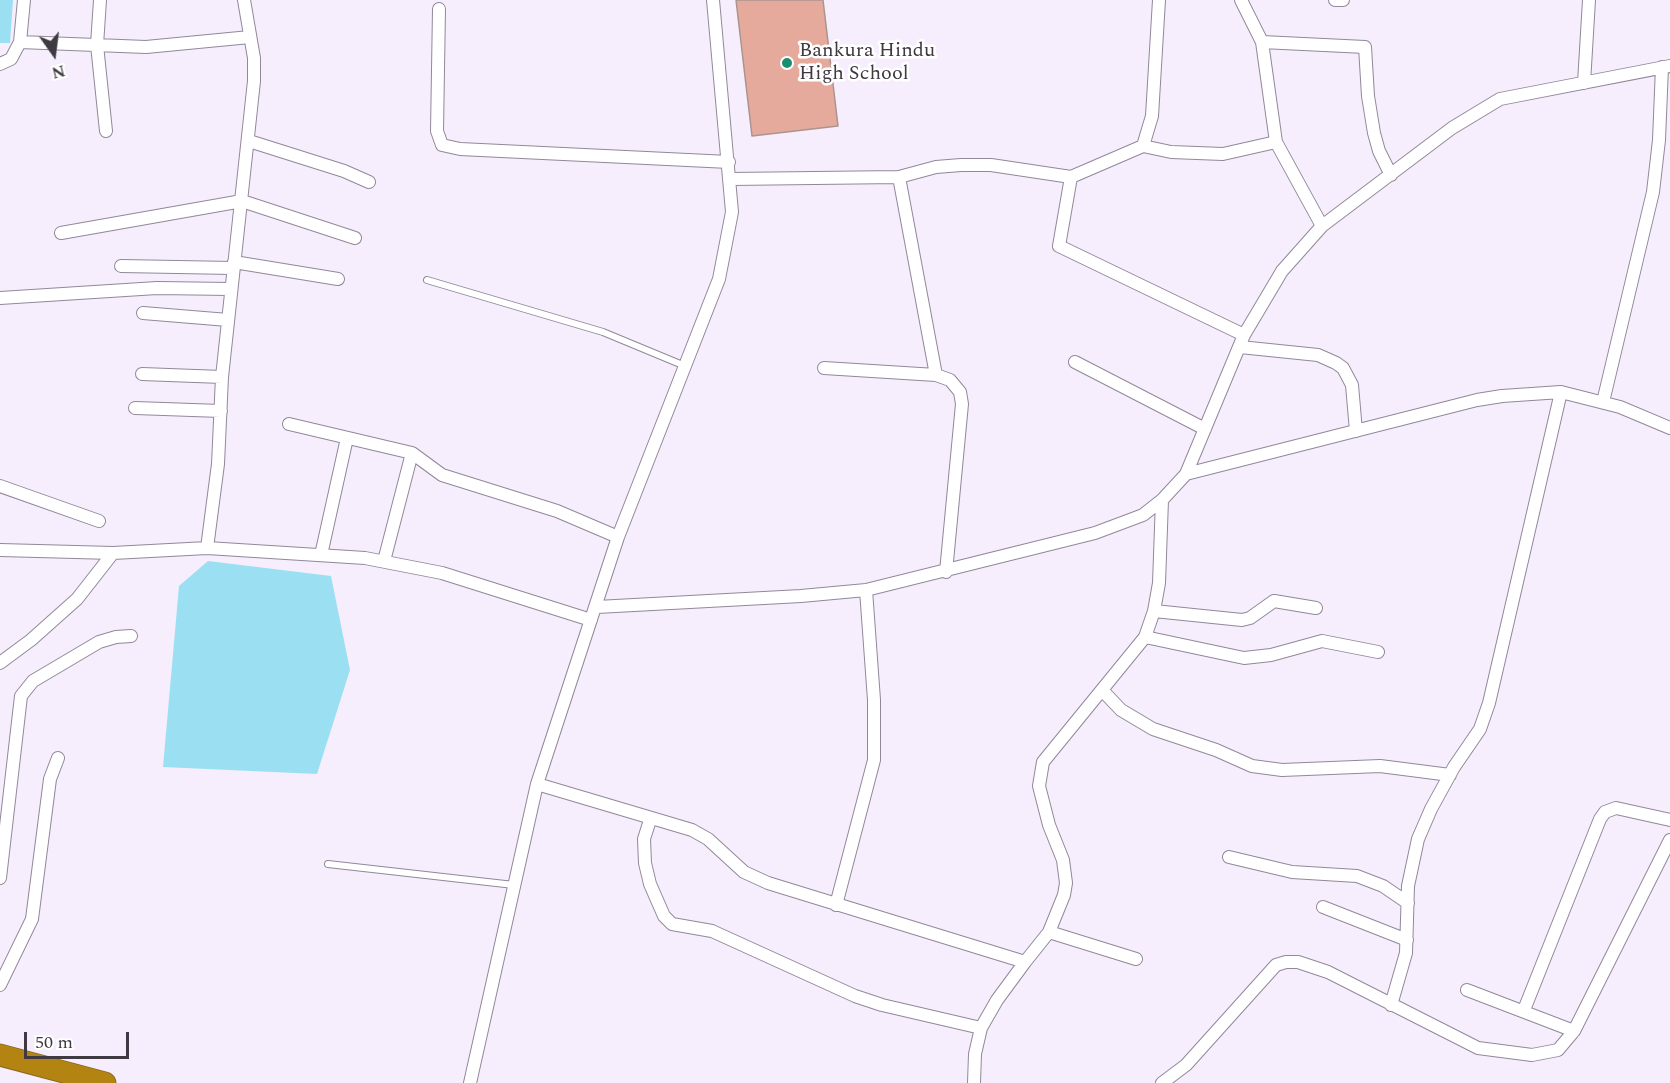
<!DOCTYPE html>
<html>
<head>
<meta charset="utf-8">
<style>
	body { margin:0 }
	#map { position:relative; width:1670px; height:1083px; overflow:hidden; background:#f6eefd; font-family:Spectral,serif }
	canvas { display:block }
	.north { position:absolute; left:24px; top:24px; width:60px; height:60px; -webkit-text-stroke:4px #fff; paint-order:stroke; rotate:166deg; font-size:16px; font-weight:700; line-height:24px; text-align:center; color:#3f3a42 }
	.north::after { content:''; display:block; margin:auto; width:21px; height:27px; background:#3f3a42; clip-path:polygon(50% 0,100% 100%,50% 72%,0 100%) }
	.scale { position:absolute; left:24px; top:1032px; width:105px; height:27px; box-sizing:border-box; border:3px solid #3f3a42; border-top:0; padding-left:8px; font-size:18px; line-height:21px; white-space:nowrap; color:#3f3a42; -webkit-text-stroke:4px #fff; paint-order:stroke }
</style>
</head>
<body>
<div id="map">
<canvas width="1670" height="1083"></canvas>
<div class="north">N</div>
<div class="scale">50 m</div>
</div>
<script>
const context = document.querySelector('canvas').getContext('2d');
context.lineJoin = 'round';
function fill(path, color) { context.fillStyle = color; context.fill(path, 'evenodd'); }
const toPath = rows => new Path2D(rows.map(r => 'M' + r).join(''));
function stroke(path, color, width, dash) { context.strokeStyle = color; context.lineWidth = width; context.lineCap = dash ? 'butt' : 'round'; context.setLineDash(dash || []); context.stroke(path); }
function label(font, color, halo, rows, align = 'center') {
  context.font = font + ' Spectral,serif'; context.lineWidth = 5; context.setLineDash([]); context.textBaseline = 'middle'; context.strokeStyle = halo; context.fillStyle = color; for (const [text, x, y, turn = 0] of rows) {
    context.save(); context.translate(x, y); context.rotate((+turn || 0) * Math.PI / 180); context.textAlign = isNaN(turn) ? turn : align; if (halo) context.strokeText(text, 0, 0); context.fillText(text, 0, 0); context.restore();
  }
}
const water = toPath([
	[0,0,13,0,10,43,0,43],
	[208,561,331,576,350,670,317,774,163,767,179,586]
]);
const building = toPath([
	[736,0,823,0,838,126,752,136,736,0]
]);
const lane = toPath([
	[427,280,603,332,685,366],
	[328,864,514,885]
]);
const street = toPath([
	[100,0,97,45,106,131],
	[1241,0,1262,42,1276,142,1322,226],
	[1335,0,1343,0],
	[439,9,437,131,442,145,460,149,729,162],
	[20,42,146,47,250,37],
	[1262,42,1365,47,1368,96,1374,133,1379,151,1391,175],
	[0,64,11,59,20,42,24,0],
	[1584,83,1589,0],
	[249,141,344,171,369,182],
	[1143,146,1152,116,1159,0],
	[899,177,936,375],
	[1071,177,1059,246,1244,335],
	[730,179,899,177,936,167,961,165,991,165,1071,177,1143,146,1171,152,1223,154,1276,142],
	[61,233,242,201,355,238],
	[234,262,338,279],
	[121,266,233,268],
	[0,298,157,288,231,289],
	[143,313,228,320],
	[1240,347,1318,355,1336,363,1343,368,1352,385,1356,431],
	[1075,362,1205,429],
	[824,368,936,375,950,380,960,392,962,404,946,572],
	[142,374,222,377],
	[1603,402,1653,192,1659,140,1662,67],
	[135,408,221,411],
	[289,424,412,453,442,475,557,511,618,537],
	[1186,474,1477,400,1502,396,1561,392,1620,407,1670,428],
	[0,486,99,521],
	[1162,500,1159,583,1154,611,1145,637,1244,658,1271,655,1322,641,1378,652],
	[207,548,218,464,222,377,254,81,254,58,244,0],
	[0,550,113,553,207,548,365,558,442,573,591,620],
	[321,555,347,438],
	[384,561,412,453],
	[597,607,801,596,866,590,1095,533,1143,515,1162,500,1186,474,1244,335,1282,271,1322,226,1452,128,1500,99,1670,66],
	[1154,611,1242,620,1250,618,1274,601,1316,608],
	[0,663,31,640,77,599,113,553],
	[1102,690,1121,710,1153,729,1216,750,1252,766,1282,770,1380,766,1450,775],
	[537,784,692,830,708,839,744,872,768,883,1025,962,1049,932,1064,895,1066,883,1063,860,1049,825,1039,786,1043,762,1145,637],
	[650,820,644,839,645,863,650,884,664,916,672,924,712,931,855,996,882,1005,981,1028,997,1000,1025,962],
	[1229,857,1292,872,1357,876,1383,886,1408,903],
	[0,878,21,696,33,681,99,642,116,637,131,636],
	[836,905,874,760,874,700,866,590],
	[1323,907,1407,940],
	[1049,932,1136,959],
	[0,985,32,919,50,779,58,758],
	[1467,990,1574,1031],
	[1391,1005,1406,953,1408,886,1418,839,1431,809,1454,767,1480,729,1489,703,1561,392],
	[1524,1010,1600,819,1605,812,1616,808,1670,820],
	[470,1083,537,784,618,537,719,279,732,212,713,0],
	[974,1083,975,1054,981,1028],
	[1162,1083,1186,1065,1276,965,1286,962,1298,962,1328,972,1478,1048,1532,1055,1558,1050,1574,1031,1670,840]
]);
const highway = toPath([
	[0,1055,105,1083]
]);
const markers = [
	[787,63,6,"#1c8e70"]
];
const poiNames = [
	["Bankura Hindu",799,52],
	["High School",799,75]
];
fill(water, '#9be0f2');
fill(building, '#e6aa9d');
stroke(building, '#aa948f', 1.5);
stroke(lane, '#918899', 8);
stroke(street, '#918899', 14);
stroke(highway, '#8b6a23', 23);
stroke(lane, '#fff', 6);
stroke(street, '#fff', 12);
stroke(highway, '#b48412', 21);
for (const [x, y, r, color] of markers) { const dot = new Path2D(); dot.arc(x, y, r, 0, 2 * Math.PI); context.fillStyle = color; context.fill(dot); stroke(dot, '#fff', 2); }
label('20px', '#3f3a42', '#fff', poiNames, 'left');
</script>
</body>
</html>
